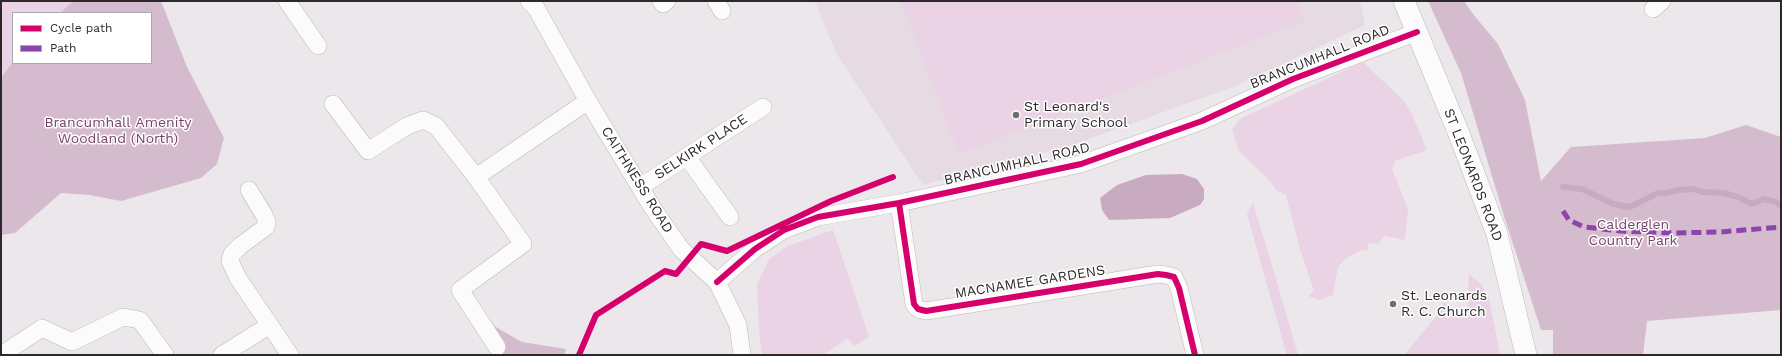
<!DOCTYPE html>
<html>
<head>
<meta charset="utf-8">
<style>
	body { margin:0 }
	#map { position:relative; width:1782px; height:356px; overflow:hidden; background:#ece7eb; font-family:"Work Sans",sans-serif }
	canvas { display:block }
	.frame { position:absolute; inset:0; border:2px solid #2c282b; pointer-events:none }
	.legend { position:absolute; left:12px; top:12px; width:140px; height:52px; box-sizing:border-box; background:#fff; border:1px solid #aba9aa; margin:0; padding:5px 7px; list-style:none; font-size:12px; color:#2c282b }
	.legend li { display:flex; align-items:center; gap:8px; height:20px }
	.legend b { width:20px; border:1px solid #aba9aa }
</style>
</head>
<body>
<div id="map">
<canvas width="1782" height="356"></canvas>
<div class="frame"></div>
<ul class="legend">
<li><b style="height:5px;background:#d6006c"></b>Cycle path</li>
<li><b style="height:5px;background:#8e44ad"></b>Path</li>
</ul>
</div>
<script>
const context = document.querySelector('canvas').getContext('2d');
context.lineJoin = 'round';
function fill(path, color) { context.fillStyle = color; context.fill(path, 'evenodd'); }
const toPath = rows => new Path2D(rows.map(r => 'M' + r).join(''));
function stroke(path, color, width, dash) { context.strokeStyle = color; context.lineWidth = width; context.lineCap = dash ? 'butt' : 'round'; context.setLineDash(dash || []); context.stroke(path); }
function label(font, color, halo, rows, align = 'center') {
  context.font = font + ' "Work Sans",sans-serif'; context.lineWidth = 3; context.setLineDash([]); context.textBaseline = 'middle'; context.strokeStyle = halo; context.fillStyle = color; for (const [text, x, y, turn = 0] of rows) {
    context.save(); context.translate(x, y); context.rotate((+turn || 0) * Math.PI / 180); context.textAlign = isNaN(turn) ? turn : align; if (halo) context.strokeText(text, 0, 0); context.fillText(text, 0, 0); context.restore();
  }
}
const built = toPath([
	[815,1,1360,1,1365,25,1238,85,1072,145,923,185,836,53]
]);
const green = toPath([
	[1,1,73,1,60,13,13,13,13,62,1,78],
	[901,1,1296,1,1304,21,959,154],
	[1363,62,1404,101,1411,112,1427,150,1395,161,1392,169,1408,209,1405,240,1384,236,1378,244,1368,243,1368,250,1359,251,1345,259,1338,267,1333,295,1320,300,1308,296,1314,291,1300,249,1286,195,1276,190,1269,180,1239,151,1232,130,1240,119],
	[1253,203,1271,262,1298,355,1287,355,1282,338,1247,214],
	[833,230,869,337,854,346,848,338,823,355,762,355,759,330,757,285,769,259,788,246],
	[1469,274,1481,284,1489,298,1500,355,1404,355,1443,308,1443,301,1467,319]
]);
const forest = toPath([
	[73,1,161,1,187,67,224,138,217,164,201,178,121,201,89,195,61,193,15,233,1,235,1,78,13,62,151,63,151,13,60,13],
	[1428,1,1464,1,1473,14,1498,44,1525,100,1541,181,1571,147,1705,138,1746,125,1781,137,1781,310,1647,321,1643,355,1553,355,1553,330,1541,330,1504,216,1461,73],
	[489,323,522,342,566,349,564,355,496,355]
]);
const water = toPath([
	[1182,174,1197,179,1204,189,1204,199,1200,205,1170,218,1109,220,1102,210,1100,198,1117,185,1146,175]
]);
const stream = toPath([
	[1563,187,1582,189,1613,204,1630,207,1658,193,1667,193,1677,190,1695,189,1702,192,1724,193,1738,197,1752,204,1764,199,1776,202,1781,206]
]);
const minor = toPath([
	[287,1,318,46],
	[529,1,536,8,588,101,652,207,681,249,717,282,738,325,742,355],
	[661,1,663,4,667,1],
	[716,1,722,11],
	[1653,9,1662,1],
	[333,104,368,151,407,126,423,120,436,126,476,177,588,101],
	[687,157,730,217],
	[476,177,523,244,460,290,497,347],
	[640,187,763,107],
	[249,190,264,215,267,222,266,227,240,246,232,254,230,261,238,278,290,355],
	[899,203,914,304,918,309,926,311,1158,274,1166,275,1174,277,1179,288,1195,355],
	[717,282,755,249,784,230,818,217,899,203,1081,164,1202,121,1293,79,1417,32],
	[1,355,42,328,72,342,123,317,140,320,165,355],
	[222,355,270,325]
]);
const tertiary = toPath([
	[1404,1,1459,134,1497,234,1526,355]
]);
const quiet = toPath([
	[1563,211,1569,220,1584,227,1621,231,1673,233,1720,232,1781,227]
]);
const cycleway = toPath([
	[899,203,914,304,918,309,926,311,1158,274,1166,275,1174,277,1179,288,1195,355],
	[717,282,755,249,784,230,818,217,899,203,1081,164,1202,121,1293,79,1417,32],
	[579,355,596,315,665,271,676,274,701,244,727,251,831,201,893,177]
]);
const markers = [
	[1016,115,4,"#6f6b6e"],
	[1393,304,4,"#6f6b6e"]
];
const streetNames = [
	["BRANCUMHALL ROAD",1320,57,-22],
	["SELKIRK PLACE",701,147,-33],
	["BRANCUMHALL ROAD",1017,164,-13],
	["ST LEONARDS ROAD",1473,175,69],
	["CAITHNESS ROAD",637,180,58],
	["MACNAMEE GARDENS",1030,282,-9]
];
const poiNames = [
	["St Leonard's",1024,107],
	["Primary School",1024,123],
	["St. Leonards",1401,296],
	["R. C. Church",1401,312]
];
const parkNames = [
	["Brancumhall Amenity",118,123],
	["Woodland (North)",118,139],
	["Calderglen",1633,225],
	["Country Park",1633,241]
];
fill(built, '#e6dae3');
fill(green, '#e9d3e4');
fill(forest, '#d4bcce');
fill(water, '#c8abc1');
stroke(stream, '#c8abc1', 6);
stroke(minor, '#bbb7ba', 18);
stroke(tertiary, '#bbb7ba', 22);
stroke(minor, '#fcfbfc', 17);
stroke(tertiary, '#fcfbfc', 21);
stroke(quiet, '#8e44ad', 5, [10, 5]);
stroke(cycleway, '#d6006c', 6);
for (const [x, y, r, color] of markers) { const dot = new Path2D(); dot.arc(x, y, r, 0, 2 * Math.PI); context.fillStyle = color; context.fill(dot); stroke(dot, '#fff', 1.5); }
label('14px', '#2c282b', '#fff', streetNames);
label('14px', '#2c282b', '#fff', poiNames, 'left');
label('14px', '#77426c', '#fff', parkNames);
</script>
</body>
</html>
